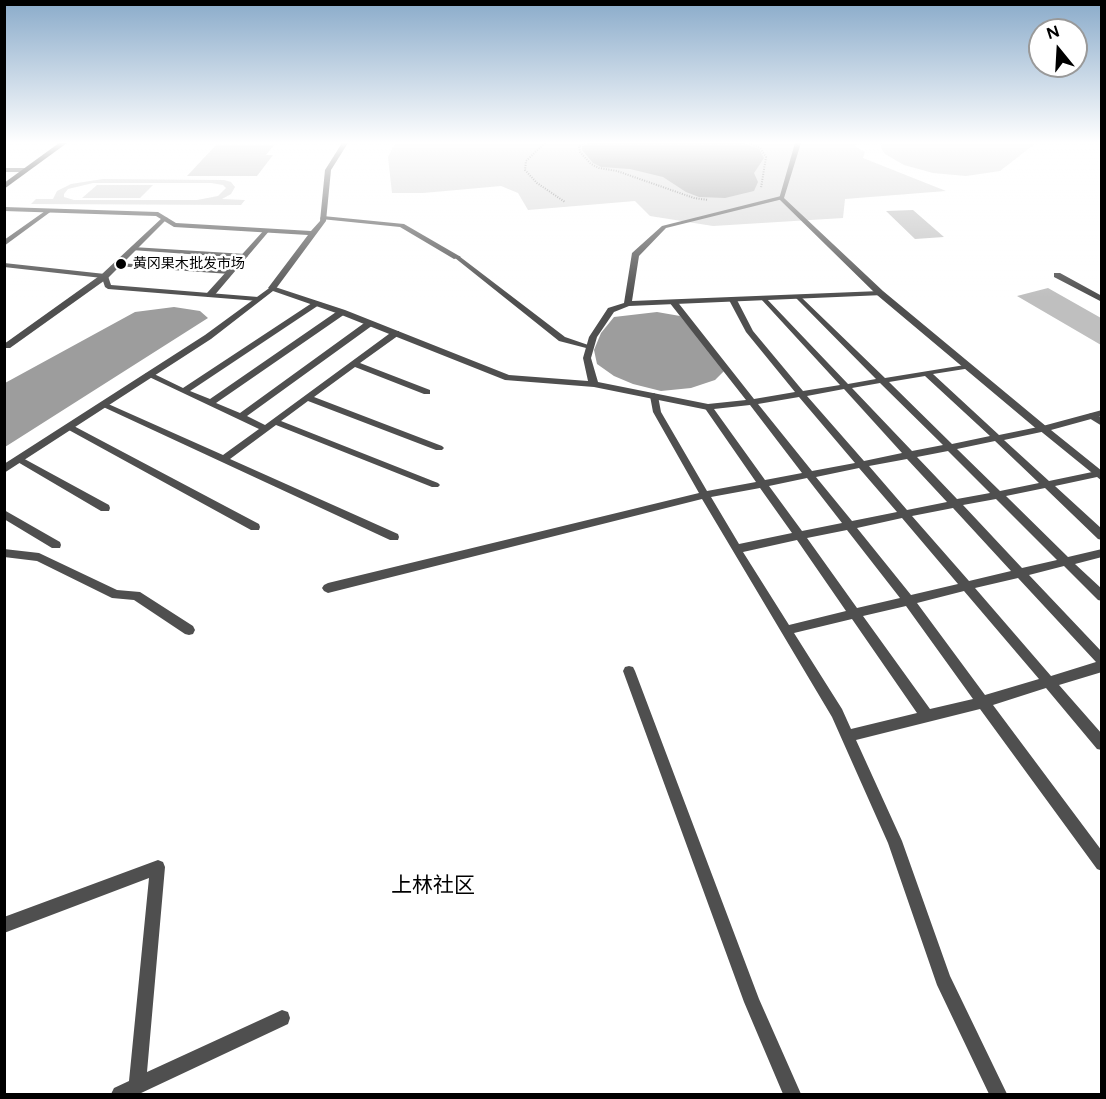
<!DOCTYPE html>
<html>
<head>
<meta charset="utf-8">
<style>
	body { margin:0 }
	#map { position:relative; width:1106px; height:1099px; overflow:hidden; background:#fff; font-family:Figtree,sans-serif }
	canvas { display:block }
	.frame { position:absolute; inset:0; border:6px solid #000; pointer-events:none }
	.north { position:absolute; left:1028px; top:18px; width:60px; height:60px; box-sizing:border-box; background:#fff; border:2px solid #999; border-radius:50%; rotate:342deg; font-size:16px; font-weight:700; line-height:24px; text-align:center; color:#000 }
	.north::after { content:''; display:block; margin:auto; width:21px; height:27px; background:#000; clip-path:polygon(50% 0,100% 100%,50% 72%,0 100%) }
</style>
</head>
<body>
<div id="map">
<canvas width="1106" height="1099"></canvas>
<div class="frame"></div>
<div class="north">N</div>
</div>
<script>
const context = document.querySelector('canvas').getContext('2d');
context.lineJoin = 'round';
function fill(path, color) { context.fillStyle = color; context.fill(path, 'evenodd'); }
const toPath = rows => new Path2D(rows.map(r => 'M' + r).join(''));
function stroke(path, color, width, dash) { context.strokeStyle = color; context.lineWidth = width; context.lineCap = dash ? 'butt' : 'round'; context.setLineDash(dash || []); context.stroke(path); }
function label(font, color, halo, rows, align = 'center') {
  context.font = font + ' Figtree,"Noto Sans SC",sans-serif'; context.lineWidth = 5; context.setLineDash([]); context.textBaseline = 'middle'; context.strokeStyle = halo; context.fillStyle = color; for (const [text, x, y, turn = 0] of rows) {
    context.save(); context.translate(x, y); context.rotate((+turn || 0) * Math.PI / 180); context.textAlign = isNaN(turn) ? turn : align; if (halo) context.strokeText(text, 0, 0); context.fillText(text, 0, 0); context.restore();
  }
}
const green = toPath([
	[395,143,857,143,854,146,865,152,863,158,946,191,845,199,843,218,713,226,650,216,635,201,528,210,518,193,501,186,423,193,392,193,388,157],
	[882,143,1036,143,1000,171,966,176,933,173,904,165,885,154,881,148],
	[103,179,224,180,231,182,235,187,231,194,222,199,245,200,241,205,31,204,36,199,53,199,57,191,71,184],
	[93,183,211,183,223,185,226,188,218,196,197,200,74,200,64,197,64,194,68,189],
	[97,185,153,185,140,198,82,198]
]);
const water = toPath([
	[589,143,744,143,759,149,764,158,754,173,758,182,754,191,725,198,699,197,686,192,663,177,630,169,601,167,593,163,582,150,582,146],
	[174,307,200,311,208,318,5,447,5,383,135,312],
	[657,312,680,316,725,370,715,380,691,388,661,391,633,384,614,376,597,364,594,350,601,333,614,317]
]);
const building = toPath([
	[216,145,274,145,266,155,273,155,257,176,187,176],
	[913,210,944,237,915,239,886,211],
	[1048,288,1101,318,1101,345,1017,296]
]);
const path = toPath([
	[545,143,526,161,525,170,537,183,565,202],
	[585,143,579,146,580,152,591,164,599,168,617,171,694,198,708,200],
	[749,143,760,148,766,157,761,188]
]);
const service = toPath([
	[133,247,245,254,248,256,245,258,131,250,131,248,133,247],
	[455,256,459,256,565,337,594,347,590,349,559,341,455,258,455,256],
	[4,263,105,274,108,276,111,285,258,297,262,299,258,301,108,289,105,287,102,278,4,267,4,263],
	[117,263,230,270,233,272,230,274,115,266,114,265,117,263],
	[796,296,800,296,885,378,971,364,971,368,933,374,999,435,1043,426,1046,427,1046,431,1004,440,1049,481,1097,471,1102,474,1100,476,1097,477,1055,486,1102,529,1102,540,1098,539,1045,488,1006,496,1068,557,1102,549,1102,557,1075,564,1102,589,1102,601,1098,600,1064,566,1029,575,1102,652,1102,672,1059,685,1102,734,1102,750,1097,749,1046,688,993,705,1102,851,1102,871,1097,869,980,709,856,740,902,841,950,976,1007,1094,989,1094,937,985,888,843,832,717,702,499,328,593,324,591,322,588,324,585,328,583,699,493,653,412,650,396,654,393,658,396,661,412,707,491,756,482,704,407,708,404,746,400,669,302,676,300,754,399,795,392,746,332,729,300,733,298,737,300,753,331,803,391,840,385,761,299,761,297,765,297,848,384,876,379,796,298,796,296],
	[925,376,990,436,952,444,889,382,925,376],
	[880,383,943,445,912,451,852,388,880,383],
	[844,389,902,453,864,461,807,396,844,389],
	[799,397,855,463,812,471,758,404,799,397],
	[750,405,802,473,765,480,714,409,750,405],
	[995,441,1039,483,1000,491,957,449,995,441],
	[948,451,990,493,957,499,917,457,948,451],
	[907,459,947,502,907,510,869,466,907,459],
	[859,468,897,512,852,521,816,477,859,468],
	[807,478,842,523,802,531,769,486,807,478],
	[760,488,792,533,739,544,711,497,760,488],
	[996,499,1057,560,1022,568,963,505,996,499],
	[953,508,1011,571,969,581,912,516,953,508],
	[902,518,958,584,911,595,857,528,902,518],
	[847,530,900,598,857,608,807,538,847,530],
	[797,540,846,611,789,625,743,552,797,540],
	[1018,578,1096,662,1051,676,975,588,1018,578],
	[964,591,1039,679,985,695,917,603,964,591],
	[906,606,973,699,930,709,863,616,906,606],
	[852,619,917,713,851,729,842,709,794,633,852,619],
	[315,301,322,303,190,391,210,399,339,310,345,310,345,314,216,403,240,413,367,321,373,321,373,325,247,416,265,425,393,331,399,331,399,335,360,363,430,390,430,394,424,394,355,367,314,397,442,446,444,448,442,450,436,450,308,401,281,421,438,483,440,485,438,487,432,487,276,425,230,459,398,534,399,537,398,540,390,540,99,405,100,403,106,403,223,455,259,429,145,375,146,373,152,373,183,388,315,301],
	[1092,413,1102,418,1102,426,1089,418,1089,414,1092,413],
	[70,424,259,524,260,527,259,530,251,530,67,429,66,427,70,424],
	[19,456,109,505,110,508,109,511,101,511,16,461,14,459,16,457,19,456],
	[4,510,60,542,61,545,60,548,52,548,4,519,4,510],
	[4,549,39,553,117,590,140,592,193,626,195,630,193,634,189,635,185,634,134,600,112,598,37,561,4,557,4,549],
	[629,666,633,667,635,671,759,999,801,1094,783,1094,744,1002,623,671,625,667,629,666],
	[158,860,163,862,165,867,147,1072,282,1010,288,1012,290,1018,288,1024,139,1094,111,1094,114,1088,129,1081,149,878,4,933,4,917,158,860]
]);
const minor = toPath([
	[781,196,783,197,783,199,666,228,639,256,632,301,880,291,883,291,883,295,629,306,614,312,597,337,591,358,598,382,708,404,711,405,711,409,708,410,594,387,505,380,339,314,273,291,211,339,4,473,4,464,205,335,272,286,345,310,509,375,588,381,583,358,589,337,608,308,624,303,632,253,662,226,781,196],
	[48,209,53,210,4,246,4,240,48,209],
	[323,216,404,224,461,257,454,259,400,227,321,219,320,218,323,216],
	[163,217,168,218,108,278,10,348,4,348,4,344,102,274,163,217],
	[265,229,270,230,213,297,207,297,207,293,265,229],
	[1054,273,1060,273,1102,296,1102,302,1054,277,1054,273],
	[1102,410,1102,416,1051,430,1102,471,1102,481,1038,429,1039,427,1102,410]
]);
const tertiary = toPath([
	[342,143,348,143,331,170,326,221,275,290,272,290,268,288,308,235,174,227,156,216,4,211,4,207,158,212,176,223,311,231,320,221,325,170,342,143],
	[795,143,801,143,784,198,883,291,1047,427,1047,431,1039,431,877,295,779,199,795,143],
	[4,168,25,168,28,170,25,172,4,172,4,168]
]);
const primary = toPath([
	[59,143,67,143,4,189,4,183,59,143]
]);
const markers = [
	[121,264,6,"#000"]
];
const farPoinames = [
	["黄冈果木批发市场",133,264]
];
const nearQuarternames = [
	["上林社区",433,886]
];
fill(green, '#d6d6d6');
fill(water, '#9d9d9d');
fill(building, '#bfbfbf');
stroke(path, '#717171', 2, [1, 1.5]);
fill(service, '#4f4f4f');
fill(minor, '#4f4f4f');
fill(tertiary, '#4f4f4f');
fill(primary, '#000');
const sky = context.createLinearGradient(0, 0, 0, 297);
sky.addColorStop(0, '#8aabca');
sky.addColorStop(0.48, '#fff');
sky.addColorStop(1, '#ffffff00');
context.fillStyle = sky;
context.fillRect(0, 0, 1106, 297);
for (const [x, y, r, color] of markers) { const dot = new Path2D(); dot.arc(x, y, r, 0, 2 * Math.PI); context.fillStyle = color; context.fill(dot); stroke(dot, '#fff', 2); }
label('14px', '#000', '#fff', farPoinames, 'left');
label('21px', '#000', '#fff', nearQuarternames);
</script>
</body>
</html>
